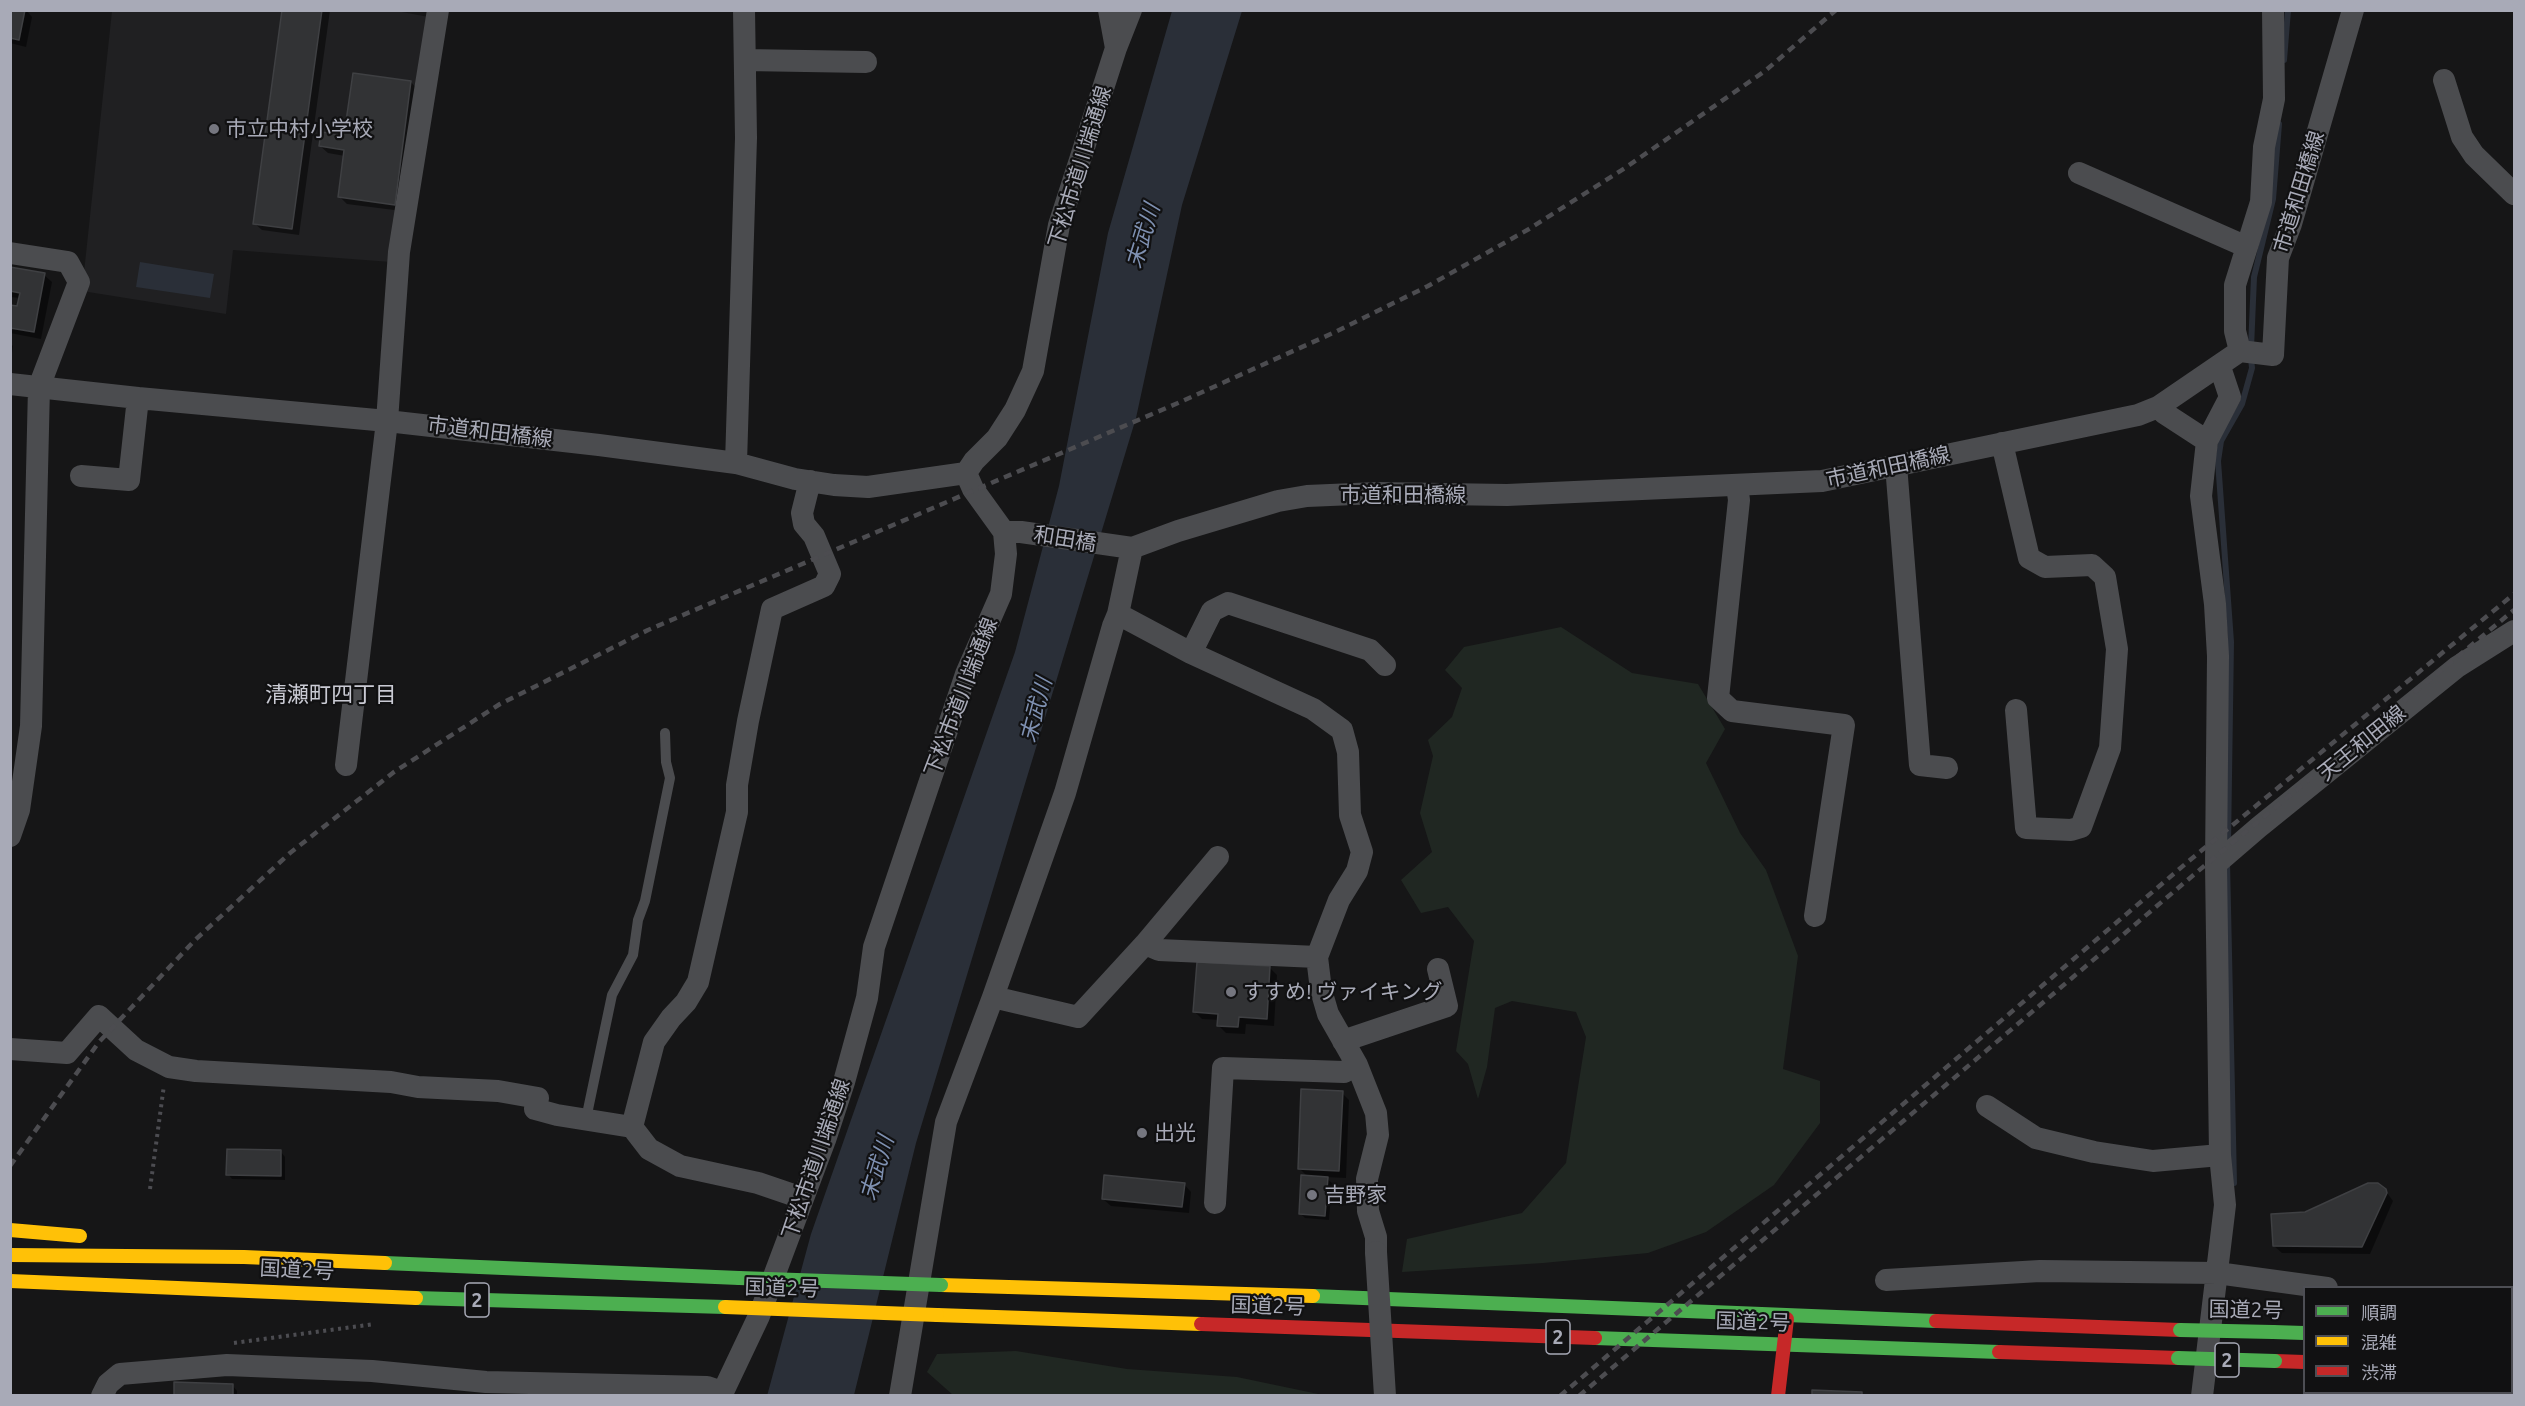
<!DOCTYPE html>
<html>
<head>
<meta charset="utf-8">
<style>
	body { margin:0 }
	#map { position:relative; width:2525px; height:1406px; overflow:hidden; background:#161617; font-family:Ubuntu,"Noto Sans JP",sans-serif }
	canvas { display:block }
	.frame { position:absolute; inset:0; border:12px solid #a8aab7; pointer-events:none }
	.legend { position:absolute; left:2303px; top:1286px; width:210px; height:108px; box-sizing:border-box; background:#111112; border:2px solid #4d4e54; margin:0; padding:8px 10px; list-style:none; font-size:18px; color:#a8aab7 }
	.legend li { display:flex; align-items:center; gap:12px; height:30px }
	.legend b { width:30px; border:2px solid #4d4e54 }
</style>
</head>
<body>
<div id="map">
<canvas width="2525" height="1406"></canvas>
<div class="frame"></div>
<ul class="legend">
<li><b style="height:8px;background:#4caf50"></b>順調</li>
<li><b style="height:8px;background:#ffc107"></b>混雑</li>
<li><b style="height:8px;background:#c62828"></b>渋滞</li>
</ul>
</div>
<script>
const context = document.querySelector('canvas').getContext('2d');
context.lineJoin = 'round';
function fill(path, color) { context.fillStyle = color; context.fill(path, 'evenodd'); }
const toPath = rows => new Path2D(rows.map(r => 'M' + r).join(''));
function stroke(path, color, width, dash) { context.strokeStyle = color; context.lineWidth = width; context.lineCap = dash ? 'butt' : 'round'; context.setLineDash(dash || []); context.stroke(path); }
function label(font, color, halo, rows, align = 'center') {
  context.font = font + ' Ubuntu,"Noto Sans JP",sans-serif'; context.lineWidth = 4.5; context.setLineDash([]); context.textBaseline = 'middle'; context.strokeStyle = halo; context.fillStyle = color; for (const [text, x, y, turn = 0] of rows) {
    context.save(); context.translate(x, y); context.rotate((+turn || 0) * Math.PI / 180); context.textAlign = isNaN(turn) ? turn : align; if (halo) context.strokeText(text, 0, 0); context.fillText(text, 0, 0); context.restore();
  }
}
const built = toPath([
	[391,10,429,17,391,262,233,250,226,314,82,291,112,11]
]);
const green = toPath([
	[1561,627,1632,673,1698,684,1725,729,1706,763,1740,833,1766,870,1798,956,1783,1069,1820,1081,1820,1123,1774,1185,1706,1232,1648,1253,1543,1263,1402,1272,1407,1239,1522,1213,1566,1163,1586,1037,1576,1012,1512,1001,1495,1008,1487,1067,1478,1099,1468,1064,1456,1051,1474,941,1448,907,1421,913,1401,880,1432,852,1420,813,1433,756,1428,740,1452,717,1462,688,1445,670,1464,647],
	[1016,1351,1127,1369,1237,1377,1323,1395,953,1395,927,1372,937,1354]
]);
const water = toPath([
	[1172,11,1242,11,1182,205,1136,418,916,1143,854,1395,767,1396,811,1234,1015,652,1059,486,1108,233],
	[140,262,214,274,210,298,136,287]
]);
const shadow = toPath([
	[10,10,26,10,32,17,26,47,10,43],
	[283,10,330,10,299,235,262,230,254,223],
	[411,82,418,90,402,211,347,204,340,197,345,156,328,153,320,146,346,137],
	[10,268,44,275,52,282,41,339,10,333,10,307,18,308,20,298,10,297],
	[10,343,13,346,10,367],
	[1270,968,1277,975,1274,1026,1246,1024,1245,1034,1226,1033,1219,1026,1219,1020,1202,1019,1195,1012],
	[1342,1093,1349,1100,1346,1178,1325,1177,1332,1183,1329,1220,1305,1218,1300,1213,1308,1177,1299,1168],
	[281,1152,285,1157,285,1180,232,1179,228,1174],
	[1184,1184,1191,1192,1189,1213,1111,1206,1103,1199],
	[2385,1190,2393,1201,2370,1254,2282,1253,2274,1246,2305,1214],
	[233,1386,237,1391,237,1396,175,1396]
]);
const stream = toPath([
	[2284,60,2288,10],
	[2251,348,2254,277,2273,199,2279,124],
	[2228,844,2231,642,2218,461,2221,441,2242,404,2252,368,2251,358],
	[2227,861,2234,1183]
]);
const building = toPath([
	[10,10,25,10,19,40,10,38,10,10],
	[282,10,322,10,292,229,253,224,282,10],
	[353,73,411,81,395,205,338,197,344,150,319,146,321,132,344,135,353,73],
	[10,267,45,273,34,332,10,328,10,305,17,306,20,293,10,291,10,267],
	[1197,962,1270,966,1267,1019,1239,1017,1238,1027,1217,1026,1218,1014,1193,1012,1197,962],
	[1301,1089,1343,1091,1339,1171,1298,1169,1301,1089],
	[227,1149,281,1150,281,1176,226,1175,227,1149],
	[1104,1175,1185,1183,1182,1207,1102,1199,1104,1175],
	[1301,1175,1328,1177,1325,1216,1299,1214,1301,1175],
	[2368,1183,2378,1183,2386,1189,2387,1193,2362,1247,2273,1246,2271,1214,2305,1212,2368,1183],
	[174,1382,233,1384,233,1396,174,1396,174,1382],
	[1812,1390,1862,1392,1862,1396,1812,1396,1812,1390]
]);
const path = toPath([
	[150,1189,164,1085],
	[234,1343,375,1324]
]);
const lane = toPath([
	[586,1119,612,995,633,955,638,920,645,901,670,778,666,762,665,733]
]);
const street = toPath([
	[1109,10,1116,48],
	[745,60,866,62],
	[2444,80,2462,137,2474,155,2514,194],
	[2079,173,2247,247],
	[10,253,68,262,79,282,39,387,31,726,19,810,10,836],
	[2240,351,2235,331,2235,285,2261,202,2264,147,2274,99,2273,10],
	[10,384,138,398,387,421,599,445,736,463,795,479,834,485,868,487,966,473],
	[2158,407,2164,413,2207,441],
	[2002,443,2029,558,2045,567,2092,565,2105,577,2117,649,2110,748,2081,827,2071,830,2026,828,2016,710],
	[736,463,746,138,744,10],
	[1896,465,1920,765,1947,768],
	[81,476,129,480,138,398],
	[1737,486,1739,500,1718,698,1732,711,1844,725,1815,916],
	[1004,532,1021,532,1132,548,1178,531,1278,501,1307,496,1377,493,1507,495,1822,481,2138,415,2158,407,2240,351,2273,355,2278,258,2291,224,2353,10],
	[1118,614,1191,653,1313,709,1342,730,1348,752,1350,815,1362,852,1357,871,1339,900,1317,957,1321,990,1328,1014,1357,1065,1376,1113,1378,1135,1367,1179,1368,1211,1376,1237,1376,1252],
	[1191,653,1212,611,1228,603,1370,650,1385,665],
	[346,765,387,421,399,252,438,10],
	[2216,864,2259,827,2457,667,2514,631],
	[1145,944,1159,950,1317,957],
	[993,997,1078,1017,1145,944,1218,857],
	[1343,1041,1447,1006,1438,969],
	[10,1049,67,1053,99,1016,136,1050,169,1067,196,1071,391,1082,418,1087,498,1091,538,1098,535,1109,557,1115,632,1127],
	[1987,1106,2036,1138,2094,1152,2153,1161,2220,1155],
	[802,1198,758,1183,680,1166,649,1149,632,1127,654,1042,671,1018,686,1002,698,982,737,812,737,785,748,721,772,609,824,586,830,574,814,536,804,524,802,513,810,481],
	[1215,1203,1223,1068,1344,1072,1357,1065],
	[1886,1280,2040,1271,2217,1273,2327,1288],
	[102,1396,108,1384,120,1374,227,1365,372,1371,486,1382,707,1387,722,1392],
	[721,1396,759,1316,825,1140,844,1082,867,998,874,947,966,674,1001,594,1006,554,1004,532,973,489,966,473,974,461,997,438,1015,410,1033,371,1059,225,1116,48,1131,10],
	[900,1396,946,1122,993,997,1065,793,1113,626,1118,614,1132,548],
	[2202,1396,2225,1205,2220,1155,2216,864,2218,656,2215,604,2201,496,2207,441,2230,397,2220,367],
	[2508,1396,2514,1392]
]);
const fast = toPath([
	[385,1263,739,1278],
	[1313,1296,1936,1321],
	[416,1298,725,1307],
	[2273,1332,2304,1333],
	[1595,1338,1999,1352]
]);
const slow = toPath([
	[10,1230,80,1236],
	[10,1255,244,1257,385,1263],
	[10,1281,416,1298],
	[941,1285,1313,1296],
	[937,1315,1201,1324],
	[2512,1338,2514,1338],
	[2512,1372,2514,1373]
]);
const jam = toPath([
	[1936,1321,2180,1330],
	[1201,1324,1595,1338],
	[1999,1352,2178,1358],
	[2275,1361,2304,1362],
	[1778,1396,1787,1319]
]);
const rail = toPath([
	[10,1166,99,1042,195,940,290,853,394,772,500,704,648,630,1178,403,1333,333,1428,286,1529,229,1625,168,1765,71,1836,10],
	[1560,1396,2190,860,2514,594],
	[1579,1396,2197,872,2514,610]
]);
const streetBridge = toPath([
	[1376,1252,1385,1396]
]);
const fastBridge = toPath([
	[739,1278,941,1285],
	[2180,1330,2273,1332],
	[2178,1358,2275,1361]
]);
const slowBridge = toPath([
	[725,1307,937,1315]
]);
const markers = [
	[214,129,6,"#75767f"],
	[1231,992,6,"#75767f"],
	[1142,1133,6,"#75767f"],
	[1312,1195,6,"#75767f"]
];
const shields = [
	[477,1300,24],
	[1558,1337,24],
	[2227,1360,24]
];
const shieldNames = [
	["2",477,1300],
	["2",1558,1337],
	["2",2227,1360]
];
const poiNames = [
	["市立中村小学校",226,129],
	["すすめ! ヴァイキング",1243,992],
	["出光",1154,1133],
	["吉野家",1324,1195]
];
const streetNames = [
	["下松市道川端通線",1080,167,-73],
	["市道和田橋線",2299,192,-73],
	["市道和田橋線",490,432,7],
	["市道和田橋線",1888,467,-12],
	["市道和田橋線",1403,495],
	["和田橋",1065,539,9],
	["下松市道川端通線",961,697,-69],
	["天王和田線",2362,743,-39],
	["下松市道川端通線",816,1159,-71],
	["国道2号",297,1270,3],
	["国道2号",782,1288,2],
	["国道2号",1268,1306,2],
	["国道2号",2246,1310,1],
	["国道2号",1753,1322,2]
];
const waterNames = [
	["末武川",1143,236,-73],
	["末武川",1036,710,-75],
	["末武川",877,1168,-73]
];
const neighbourhoodNames = [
	["清瀬町四丁目",331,695]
];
fill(built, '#202022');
fill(green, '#202722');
fill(water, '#2a2f38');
fill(shadow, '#0007');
stroke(stream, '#2a2f38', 6);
fill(building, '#323335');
stroke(building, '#3f4043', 1.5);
stroke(path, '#4c4c51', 4, [3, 4.5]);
stroke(lane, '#4b4c4f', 10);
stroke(street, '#4b4c4f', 22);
stroke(fast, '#4caf50', 14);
stroke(slow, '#ffc107', 14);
stroke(jam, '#c62828', 14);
stroke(rail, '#4c4c50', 4.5, [8, 6]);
stroke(streetBridge, '#4b4c4f', 22);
stroke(fastBridge, '#4caf50', 14);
stroke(slowBridge, '#ffc107', 14);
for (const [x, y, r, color] of markers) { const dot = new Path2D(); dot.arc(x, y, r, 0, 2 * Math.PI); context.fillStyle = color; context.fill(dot); stroke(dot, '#111112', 2); }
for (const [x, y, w] of shields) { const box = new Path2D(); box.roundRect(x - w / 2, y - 17, w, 34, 4.5); context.fillStyle = '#111112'; context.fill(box); stroke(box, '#a8aab7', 1.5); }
label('bold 20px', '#a8aab7', null, shieldNames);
label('21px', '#a8aab7', '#111112', poiNames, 'left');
label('21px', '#a8aab7', '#111112', streetNames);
label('italic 22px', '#7f91b2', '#111112', waterNames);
label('22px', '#c9cad3', '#111112', neighbourhoodNames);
</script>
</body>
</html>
